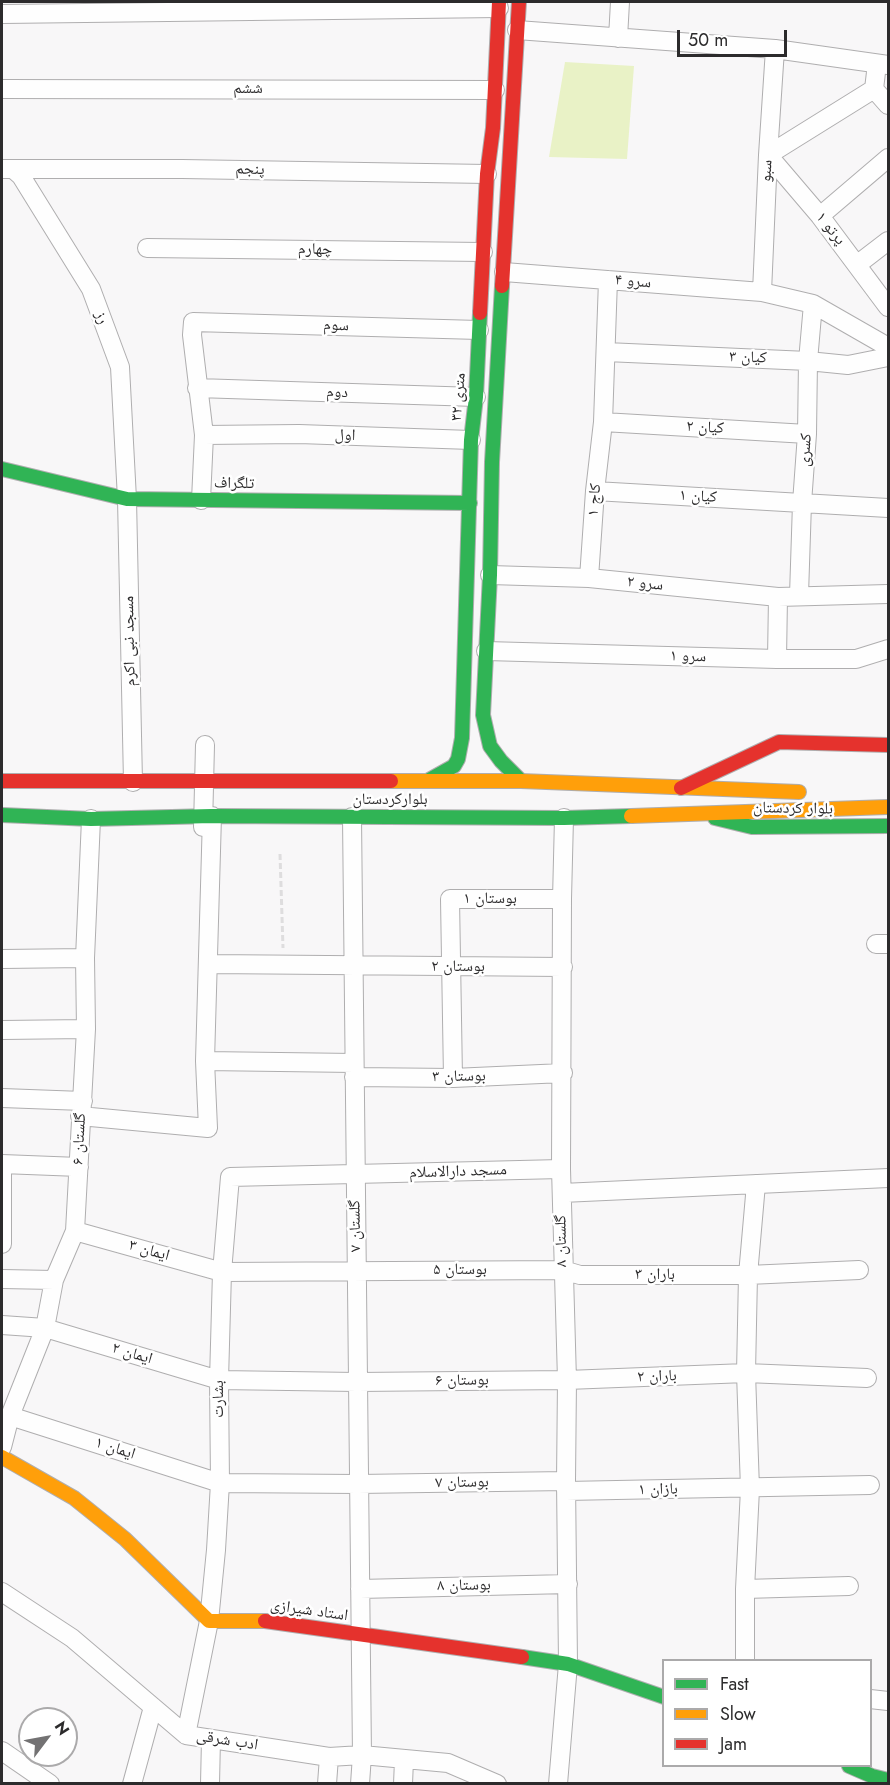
<!DOCTYPE html>
<html>
<head>
<meta charset="utf-8">
<style>
	body { margin:0 }
	#map { position:relative; width:890px; height:1785px; overflow:hidden; background:#f8f7f8; font-family:Jost,sans-serif }
	canvas { display:block }
	.frame { position:absolute; inset:0; border:3px solid #2c2b2c; pointer-events:none }
	.legend { position:absolute; left:662px; top:1659px; width:210px; height:108px; box-sizing:border-box; background:#fff; border:2px solid #abaaab; margin:0; padding:8px 10px; list-style:none; font-size:18px; color:#2c2b2c }
	.legend li { display:flex; align-items:center; gap:12px; height:30px }
	.legend b { width:30px; border:2px solid #abaaab }
	.north { position:absolute; left:18px; top:1707px; width:60px; height:60px; box-sizing:border-box; background:#fff; border:2px solid #abaaab; border-radius:50%; rotate:58deg; font-size:16px; font-weight:700; line-height:24px; text-align:center; color:#2c2b2c }
	.north::after { content:''; display:block; margin:auto; width:21px; height:27px; background:#737273; clip-path:polygon(50% 0,100% 100%,50% 72%,0 100%) }
	.scale { position:absolute; left:677px; top:30px; width:110px; height:27px; box-sizing:border-box; border:3px solid #2c2b2c; border-top:0; padding-left:8px; font-size:18px; line-height:21px; white-space:nowrap; color:#2c2b2c; -webkit-text-stroke:4px #fff; paint-order:stroke }
</style>
</head>
<body>
<div id="map">
<canvas width="890" height="1785"></canvas>
<div class="frame"></div>
<ul class="legend">
<li><b style="height:8px;background:#30b455"></b>Fast</li>
<li><b style="height:8px;background:#ff9f0a"></b>Slow</li>
<li><b style="height:8px;background:#e5322d"></b>Jam</li>
</ul>
<div class="north">N</div>
<div class="scale">50 m</div>
</div>
<script>
const context = document.querySelector('canvas').getContext('2d');
context.lineJoin = 'round';
function fill(path, color) { context.fillStyle = color; context.fill(path, 'evenodd'); }
const toPath = rows => new Path2D(rows.map(r => 'M' + r).join(''));
function stroke(path, color, width, dash) { context.strokeStyle = color; context.lineWidth = width; context.lineCap = dash ? 'butt' : 'round'; context.setLineDash(dash || []); context.stroke(path); }
function label(font, color, halo, rows, align = 'center') {
  context.font = font + ' Jost,"Noto Naskh Arabic",sans-serif'; context.lineWidth = 5; context.setLineDash([]); context.textBaseline = 'middle'; context.strokeStyle = halo; context.fillStyle = color; for (const [text, x, y, turn = 0] of rows) {
    context.save(); context.translate(x, y); context.rotate((+turn || 0) * Math.PI / 180); context.textAlign = isNaN(turn) ? turn : align; if (halo) context.strokeText(text, 0, 0); context.fillText(text, 0, 0); context.restore();
  }
}
const green = toPath([
	[565,62,634,66,627,159,549,157]
]);
const path = toPath([
	[280,854,283,948]
]);
const street = toPath([
	[2,14,499,8],
	[517,30,775,49,888,65],
	[618,38,620,2],
	[877,64,874,89,768,155,820,216,888,307],
	[2,89,495,90],
	[874,89,888,105],
	[2,169,13,169,21,176,91,289,120,367,127,499,133,782],
	[13,169,182,169,487,174],
	[820,216,888,158],
	[147,248,483,252],
	[858,264,888,241],
	[504,272,762,292,813,304,888,347],
	[762,292,768,155,775,49],
	[606,352,808,361,848,365,888,357],
	[197,388,476,397],
	[603,422,807,434],
	[471,440,299,434,204,435,192,335,193,322,479,330],
	[595,491,888,508],
	[201,500,204,435],
	[490,575,589,578,778,597,888,594],
	[589,578,595,491,603,422,608,280],
	[799,595,802,503,807,434,808,361,813,304],
	[486,651,777,659,856,659,888,649],
	[777,659,778,597],
	[352,817,362,1755,360,1784],
	[203,827,205,745],
	[876,944,888,944],
	[2,959,85,958],
	[209,964,563,967],
	[2,1030,86,1029],
	[205,1061,354,1063],
	[354,1077,453,1078,563,1073],
	[453,1078,450,899,562,899],
	[2,1098,83,1101],
	[80,1116,208,1128,205,1061,212,816],
	[2,1164,79,1167],
	[562,1193,888,1178],
	[75,1231,222,1272,563,1270,580,1275,748,1275,859,1270],
	[2,1244,2,1164],
	[2,1279,54,1280],
	[2,1325,45,1328,219,1380,357,1382,567,1380,746,1373,867,1378],
	[10,1416,220,1483,358,1484,566,1481],
	[2,1447,10,1416,45,1328,54,1280,75,1231,86,1029,85,958,91,819],
	[566,1491,870,1485],
	[360,1589,568,1584],
	[745,1589,849,1586],
	[2,1592,72,1638,186,1735,329,1757,362,1755,448,1763,497,1784],
	[745,1660,745,1589,750,1489,746,1373,748,1275,756,1184],
	[870,1699,888,1701],
	[186,1735,209,1621,216,1550,220,1483,219,1380,222,1272,230,1177,561,1169],
	[2,1751,50,1784],
	[132,1784,153,1707],
	[210,1784,211,1739],
	[327,1784,329,1757],
	[403,1784,404,1760],
	[558,1784,568,1664,566,1481,567,1380,561,1169,562,899,564,818]
]);
const fast = toPath([
	[502,286,492,462,490,575,483,715,490,746,501,761,521,781],
	[2,469,127,499,470,503],
	[429,780,454,766,458,759,462,738,471,440,476,397,480,313],
	[2,815,91,819,212,816,564,818,631,816],
	[715,818,752,827,888,826],
	[522,1657,568,1664,664,1697],
	[849,1766,872,1776,888,1780]
]);
const slow = toPath([
	[391,781,521,781,799,792],
	[631,816,888,807],
	[2,1457,74,1498,125,1539,209,1621,265,1621]
]);
const jam = toPath([
	[502,286,519,2],
	[480,313,487,174,493,128,499,2],
	[2,781,391,781],
	[681,788,779,742,888,745],
	[265,1621,522,1657]
]);
const streetNames = [
	["ششم",248,89],
	["پنجم",250,170,1],
	["سبو",767,171,-87],
	["پرتو ۱",830,229,51],
	["چهارم",315,250,1],
	["سرو ۴",633,282,5],
	["رز",101,318,70],
	["سوم",336,326,2],
	["کیان ۳",748,358,2],
	["دوم",337,393,2],
	["۳۲ متری",459,397,-85],
	["کیان ۲",705,428,3],
	["اول",345,436,2],
	["کسری",806,450,-86],
	["تلگراف",234,484,1],
	["کیان ۱",698,497,3],
	["کاج ۱",595,500,-85],
	["سرو ۲",645,584,6],
	["مسجد نبی اکرم",130,641,-91],
	["سرو ۱",688,657,2],
	["بلوارکردستان",390,800],
	["بلوار کردستان",793,809,1],
	["بوستان ۱",490,899],
	["بوستان ۲",458,967],
	["بوستان ۳",459,1077,-1],
	["گلستان ۶",80,1139,-87],
	["مسجد دارالاسلام",458,1172,-2],
	["گلستان ۷",356,1226,-91],
	["گلستان ۸",562,1241,-91],
	["ایمان ۳",149,1251,16],
	["بوستان ۵",460,1270],
	["باران ۳",655,1275],
	["ایمان ۲",132,1354,17],
	["باران ۲",657,1377,-2],
	["بوستان ۶",462,1381,-1],
	["بشارت",219,1399,-90],
	["ایمان ۱",115,1449,18],
	["بوستان ۷",462,1483,-1],
	["بازان ۱",658,1490,-1],
	["بوستان ۸",464,1586,-1],
	["استاد شیرازی",309,1611,8],
	["ادب شرقی",227,1741,9]
];
fill(green, '#e9f2c6');
stroke(street, '#afaeaf', 20);
stroke(fast, '#afaeaf', 16);
stroke(slow, '#afaeaf', 16);
stroke(jam, '#afaeaf', 16);
stroke(path, '#deddde', 3, [6, 3]);
stroke(street, '#fefefe', 18);
stroke(fast, '#30b455', 14);
stroke(slow, '#ff9f0a', 14);
stroke(jam, '#e5322d', 14);
label('16px', '#2c2b2c', '#fff', streetNames);
</script>
</body>
</html>
